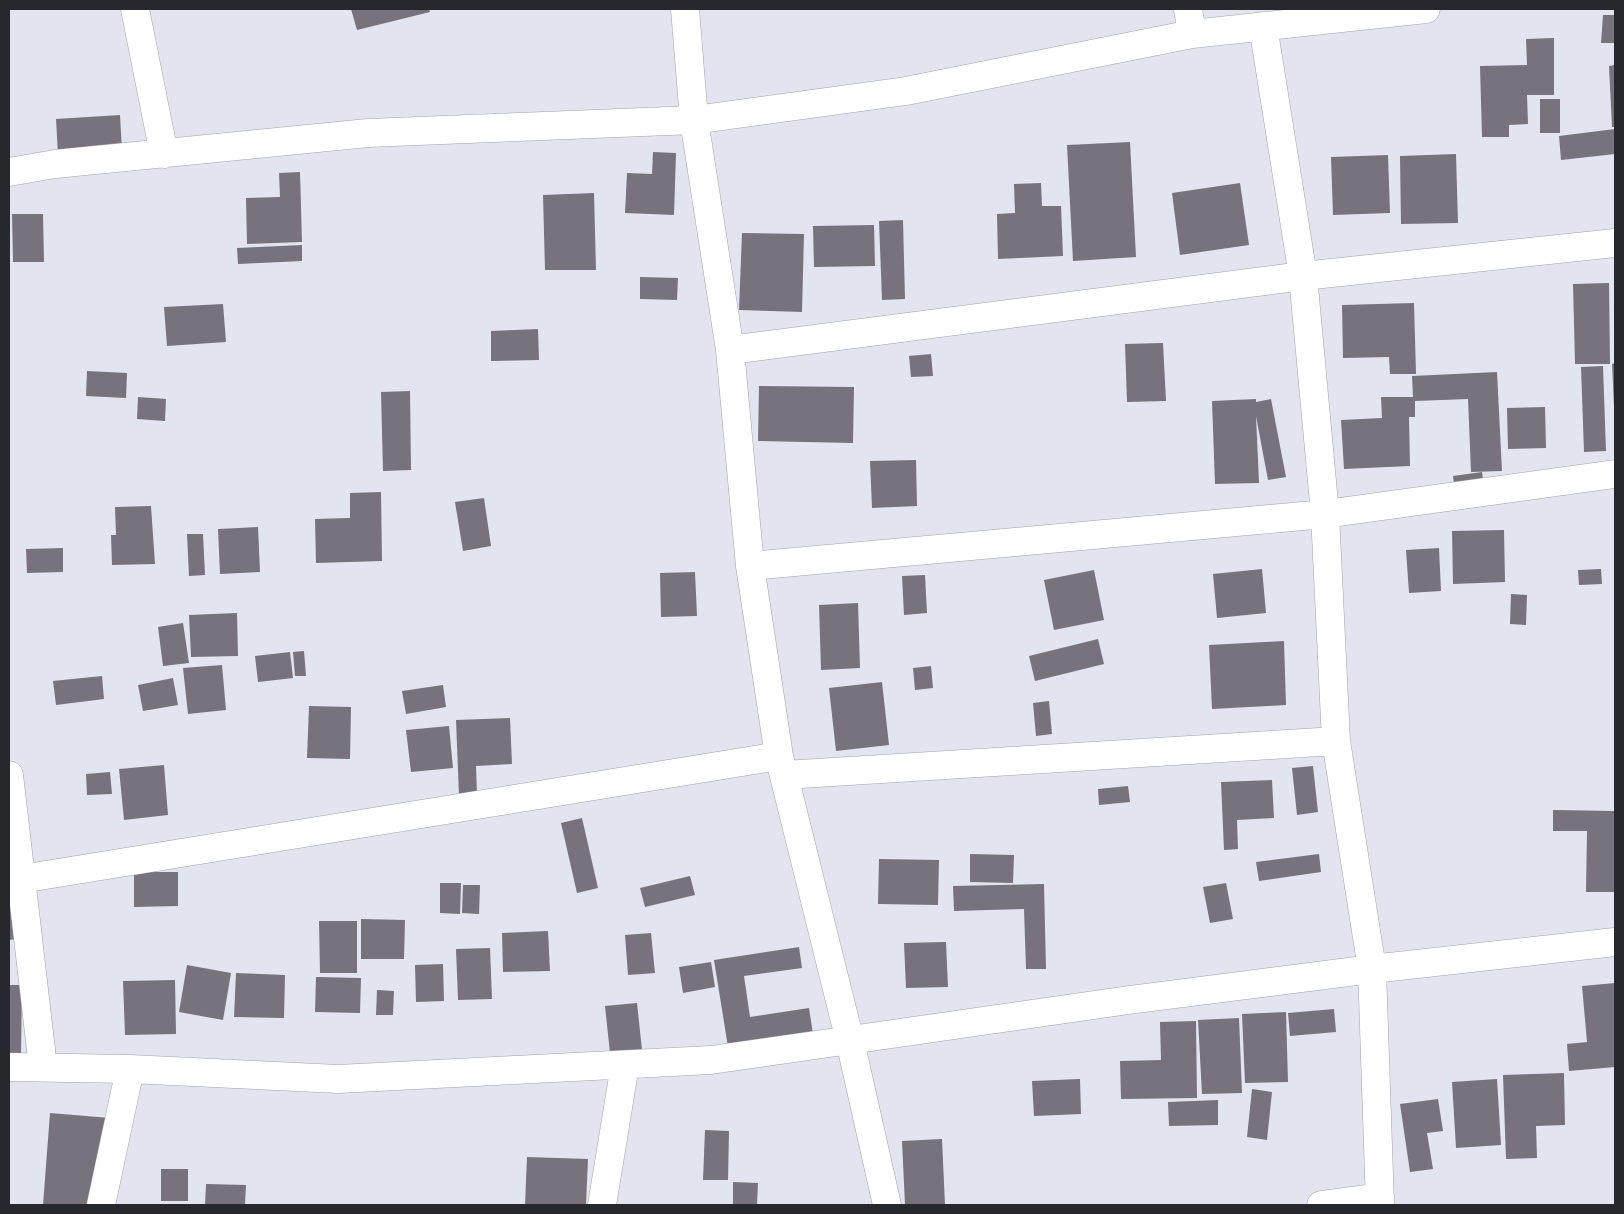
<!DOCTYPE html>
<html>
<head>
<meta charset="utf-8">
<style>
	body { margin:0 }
	#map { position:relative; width:1624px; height:1214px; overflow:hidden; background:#e2e5f0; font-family:"Exo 2",sans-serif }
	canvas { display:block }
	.frame { position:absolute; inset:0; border:10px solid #27282d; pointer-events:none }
</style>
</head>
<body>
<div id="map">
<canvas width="1624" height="1214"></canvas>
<div class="frame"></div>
</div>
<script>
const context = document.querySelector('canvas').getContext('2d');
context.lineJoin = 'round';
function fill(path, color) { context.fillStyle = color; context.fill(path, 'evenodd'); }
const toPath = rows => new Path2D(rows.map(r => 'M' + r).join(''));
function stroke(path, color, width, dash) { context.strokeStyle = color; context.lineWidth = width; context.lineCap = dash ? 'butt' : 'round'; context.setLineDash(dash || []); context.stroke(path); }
const building = toPath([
	[351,9,429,9,430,12,357,30],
	[1603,15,1615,15,1615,43,1601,43],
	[1554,38,1554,95,1527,95,1528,124,1509,125,1509,137,1482,137,1480,66,1527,65,1526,39],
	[1615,65,1615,127,1612,127,1609,66],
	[1540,99,1560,99,1560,133,1540,133],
	[120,115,122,151,58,155,56,119],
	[1615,129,1615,154,1561,160,1559,136],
	[1130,142,1136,257,1073,261,1067,145],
	[653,152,676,153,674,215,625,213,627,173,652,174],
	[1456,154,1458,223,1401,224,1400,156],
	[1388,155,1390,213,1333,215,1331,157],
	[300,172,302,242,247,244,246,198,280,197,279,173],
	[1041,183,1042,206,1061,206,1063,256,998,259,997,214,1015,213,1014,184],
	[1240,183,1249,245,1180,255,1172,193],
	[594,193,596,270,545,270,543,195],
	[12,214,43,214,44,262,13,262],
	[903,220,905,299,882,300,879,221],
	[874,225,875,266,814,267,813,226],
	[742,233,804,234,802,312,739,310],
	[302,245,302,261,238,264,237,248],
	[640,277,678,278,677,300,640,299],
	[1609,283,1610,364,1575,364,1573,284],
	[1414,303,1416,374,1390,374,1389,357,1343,358,1342,305],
	[223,304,226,342,167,346,164,307],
	[538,329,539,360,491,361,491,331],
	[1163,343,1166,401,1127,402,1125,344],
	[931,354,933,376,911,377,909,356],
	[1615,363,1615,407,1614,407,1612,364],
	[1603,366,1606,451,1584,452,1581,367],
	[87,371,127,373,126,398,86,396],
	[1497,372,1502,471,1471,472,1468,399,1415,401,1415,417,1409,417,1410,466,1344,469,1341,420,1382,418,1381,397,1413,397,1412,376],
	[759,386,854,387,853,443,758,441],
	[410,391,411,470,383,471,381,392],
	[138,397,166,399,165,421,137,419],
	[1256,399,1256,402,1271,399,1286,477,1268,480,1256,416,1259,483,1215,484,1212,401],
	[1545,407,1546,448,1508,449,1507,408],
	[916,460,917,506,872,508,870,461],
	[1482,472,1484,487,1455,491,1453,476],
	[381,492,382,561,316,563,315,519,350,518,350,493],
	[484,498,491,546,463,551,455,502],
	[151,506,155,564,112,565,111,535,116,535,115,507],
	[258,527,260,572,220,574,218,529],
	[1504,530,1505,582,1453,584,1452,531],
	[187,534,203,534,205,575,189,576],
	[63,548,63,572,27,573,26,549],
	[1439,548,1441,591,1409,593,1406,550],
	[1262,569,1266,613,1217,618,1213,574],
	[1601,569,1602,584,1579,585,1578,570],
	[1094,570,1104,620,1054,630,1044,580],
	[695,572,697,616,661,617,660,573],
	[925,575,927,613,904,615,902,576],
	[1511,594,1527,595,1526,625,1510,624],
	[858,603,860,668,821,670,819,605],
	[237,613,238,656,191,657,189,615],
	[183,623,189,663,163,666,158,627],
	[1098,639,1104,664,1035,681,1029,656],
	[1284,641,1286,705,1212,709,1209,645],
	[304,651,306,676,295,676,293,652],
	[290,652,293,678,258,682,255,656],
	[222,665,226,710,188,714,183,668],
	[931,666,933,688,915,690,913,668],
	[102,676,104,699,56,705,53,681],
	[173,678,178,705,143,711,138,685],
	[882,682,889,745,836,751,829,688],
	[443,685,446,707,406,714,402,691],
	[1049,701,1052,734,1036,736,1033,703],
	[309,706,351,707,350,759,307,758],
	[510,718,512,764,476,766,477,796,459,796,456,720],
	[449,726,453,768,411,772,406,730],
	[164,765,168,815,124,820,119,769],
	[1313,766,1318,812,1297,815,1292,768],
	[110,772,112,794,87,795,86,774],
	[1272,780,1274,818,1237,820,1238,849,1224,850,1221,782],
	[1128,786,1130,802,1099,805,1098,789],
	[1553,810,1615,811,1615,892,1586,892,1587,831,1553,831],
	[582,818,598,888,577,893,561,823],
	[970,854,1014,855,1013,883,970,882],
	[1319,854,1321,872,1259,881,1256,862],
	[879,859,939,860,938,905,878,904],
	[134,872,178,872,178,906,134,907],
	[690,876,695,895,645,907,640,888],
	[440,883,461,883,460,914,440,913],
	[1226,883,1233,919,1210,923,1203,887],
	[1044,884,1046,969,1026,969,1024,909,954,911,953,886],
	[463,885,480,885,479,914,462,913],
	[9,890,24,938,9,940],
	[361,919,405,920,404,959,361,959],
	[319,921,357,921,357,973,320,973],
	[548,931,550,971,503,972,502,933],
	[651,933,655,973,628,975,625,935],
	[946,942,948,987,906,988,904,943],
	[799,947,802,968,744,976,750,1017,809,1008,813,1034,728,1047,714,960],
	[490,948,492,999,458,1000,456,949],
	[711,962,715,987,683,993,679,967],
	[443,964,444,1001,416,1002,415,965],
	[187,965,231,973,223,1020,179,1012],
	[236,973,285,975,284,1018,234,1017],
	[316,977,361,978,360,1013,315,1012],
	[175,980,176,1034,125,1035,123,981],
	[1615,983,1615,1067,1569,1071,1567,1044,1587,1042,1582,986],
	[9,985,22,985,21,1054,9,1054],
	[377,990,394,991,393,1015,376,1015],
	[637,1003,642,1050,610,1053,605,1006],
	[1334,1009,1336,1032,1290,1036,1288,1013],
	[1286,1012,1288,1082,1245,1083,1242,1014],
	[1239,1018,1242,1093,1202,1094,1198,1020],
	[1196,1021,1197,1098,1121,1099,1120,1061,1161,1060,1160,1022],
	[1564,1073,1565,1125,1536,1126,1537,1158,1506,1159,1503,1075],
	[1080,1079,1081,1114,1034,1116,1032,1081],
	[1497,1079,1501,1145,1456,1148,1452,1082],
	[1252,1089,1272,1092,1267,1140,1247,1137],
	[1438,1099,1443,1131,1427,1133,1433,1169,1410,1172,1400,1104],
	[1218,1100,1218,1125,1169,1126,1168,1102],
	[50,1113,122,1119,115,1205,43,1205],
	[705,1130,729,1131,728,1180,703,1180],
	[942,1139,945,1205,905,1205,902,1141],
	[527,1157,588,1159,586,1205,525,1205],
	[161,1169,188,1169,188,1201,161,1201],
	[733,1182,758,1183,757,1205,733,1205],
	[206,1184,246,1185,245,1205,205,1205]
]);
const street = toPath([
	[135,9,164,154],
	[685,9,694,120,730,350,750,566,779,756,850,1041,887,1205],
	[1188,9,1192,34],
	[1263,26,1303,276,1325,514,1336,741,1372,969,1380,1205],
	[9,172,55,164,368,133,694,120,906,91,1192,34,1426,9],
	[730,350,1303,276,1615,243],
	[750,566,1325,514,1615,474],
	[9,775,43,1067],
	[784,775,1336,741],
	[21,879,779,756],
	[9,1067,130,1069,338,1079,711,1060,1129,1000,1372,969,1615,942],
	[101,1205,130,1069],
	[602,1205,625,1065],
	[1321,1205,1380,1197]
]);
fill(building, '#77727b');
stroke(street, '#a0a2ad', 29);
stroke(street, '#fff', 28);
</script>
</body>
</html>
